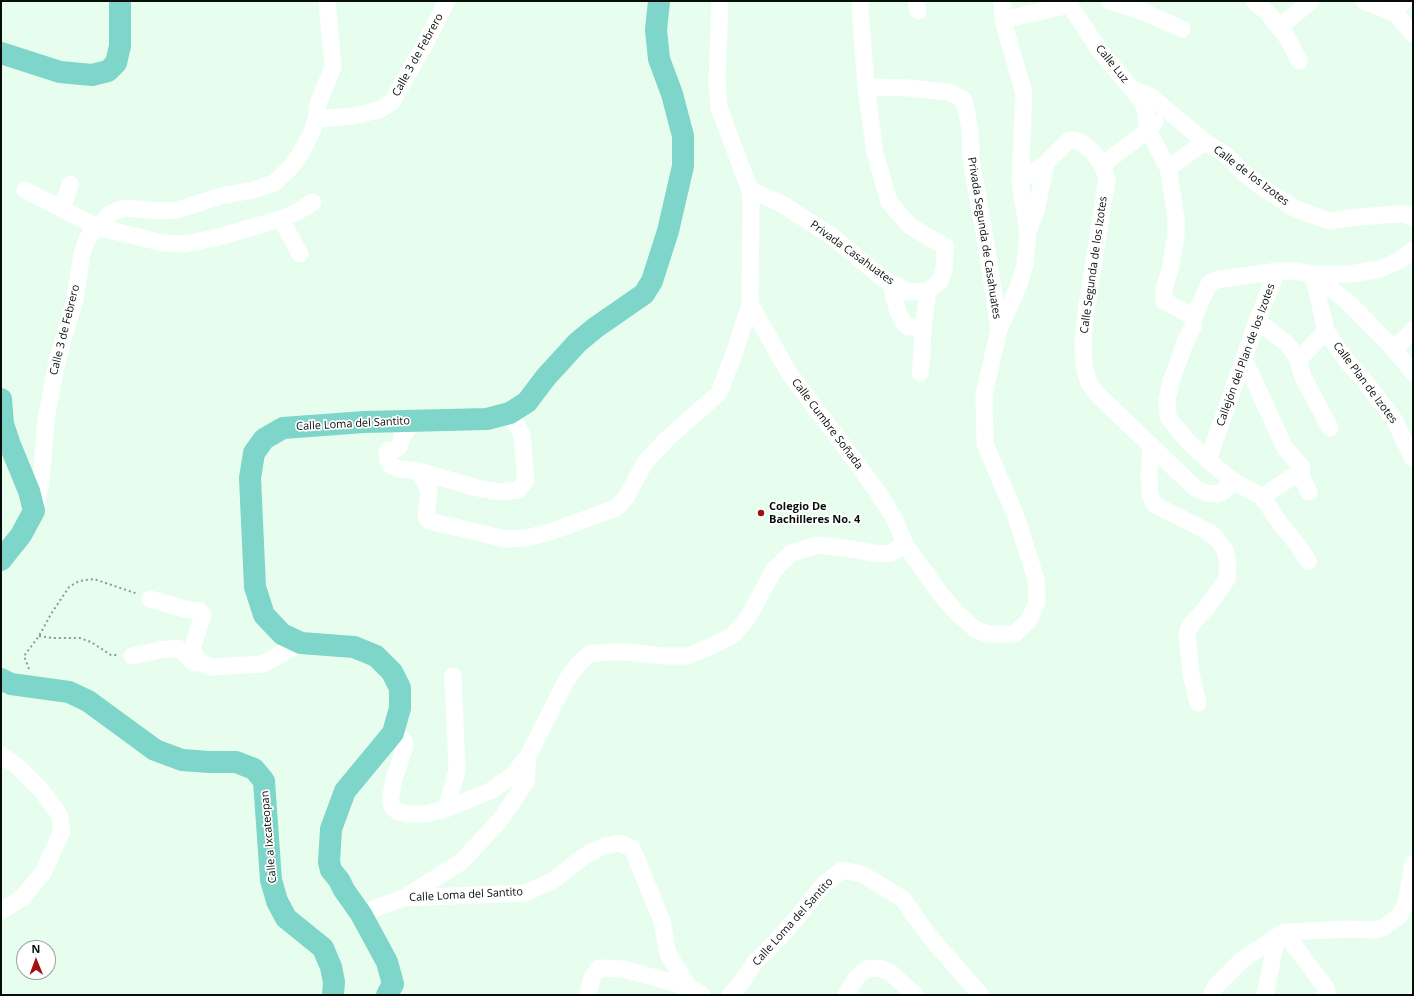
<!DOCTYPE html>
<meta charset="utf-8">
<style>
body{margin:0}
#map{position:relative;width:1414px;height:996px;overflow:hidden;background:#e7feee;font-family:"Open Sans",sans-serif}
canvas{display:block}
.frame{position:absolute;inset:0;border:2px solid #070e09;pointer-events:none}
.north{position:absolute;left:16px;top:940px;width:40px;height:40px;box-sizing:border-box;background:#fff;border:1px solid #9c9f9d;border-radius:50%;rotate:359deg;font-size:11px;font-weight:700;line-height:16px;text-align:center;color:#070e09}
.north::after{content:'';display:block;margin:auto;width:14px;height:18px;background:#a50f12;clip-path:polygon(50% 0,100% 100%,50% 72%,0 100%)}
</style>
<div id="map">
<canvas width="1414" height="996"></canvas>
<div class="frame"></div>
<div class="north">N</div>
</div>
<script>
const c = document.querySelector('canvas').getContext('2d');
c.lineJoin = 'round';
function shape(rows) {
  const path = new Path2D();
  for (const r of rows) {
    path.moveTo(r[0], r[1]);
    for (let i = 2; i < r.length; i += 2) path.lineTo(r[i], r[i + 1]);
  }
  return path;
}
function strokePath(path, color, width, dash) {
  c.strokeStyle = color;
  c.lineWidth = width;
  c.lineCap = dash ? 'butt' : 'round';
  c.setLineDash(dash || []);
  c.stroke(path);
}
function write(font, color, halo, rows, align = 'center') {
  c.font = font + ' "Open Sans",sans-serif';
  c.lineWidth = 3.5;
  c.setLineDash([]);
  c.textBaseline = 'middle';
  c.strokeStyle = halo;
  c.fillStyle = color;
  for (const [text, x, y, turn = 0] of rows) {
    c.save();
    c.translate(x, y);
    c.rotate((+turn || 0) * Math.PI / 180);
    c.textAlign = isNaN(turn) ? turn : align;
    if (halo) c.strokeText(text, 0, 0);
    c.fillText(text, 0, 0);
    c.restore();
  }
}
strokePath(shape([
 [39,636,53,638,80,638,91,642,111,655,117,655],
 [29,669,24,656,39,636,51,614,69,587,79,581,94,579,138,594]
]), '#8a9b8f', 2, [2, 3]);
strokePath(shape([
 [916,1,918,11],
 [1002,1,1003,20,1006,31,1024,93,1020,181,1028,232],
 [1067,1,1100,51,1144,103,1148,130,1168,168,1176,218,1176,235,1171,265,1164,290,1164,301,1194,317],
 [1109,1,1144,12,1182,29],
 [1254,1,1268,13,1288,39,1299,61],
 [1364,1,1395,13,1413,34],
 [1395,13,1404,1],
 [1003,20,1069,5],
 [1279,28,1311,1],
 [866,87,908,88,949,92,964,100,970,129,971,159,988,256,999,329],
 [1134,90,1150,96,1205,142,1226,155,1244,173,1262,187,1294,208,1329,221,1357,217,1398,214,1409,214,1413,219],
 [316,119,353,116,379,110,392,102,425,44,447,1],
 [1102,165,1148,130,1155,122],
 [1168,168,1205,142],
 [1020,181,1046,163,1068,141,1074,140,1081,142,1093,152,1102,165,1107,179,1086,312,1083,341,1084,365,1089,383,1096,393,1195,488,1207,493,1217,494,1223,492,1233,481],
 [25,190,97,227,163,243,184,244,215,238,281,219,297,212,313,202],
 [750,190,782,204,833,237,882,278,908,292,928,291,940,281,944,270,945,246,930,238,910,226,889,202,875,153,866,87,860,8,861,1],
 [62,209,70,184],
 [281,219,300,254],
 [1313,274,1326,331,1346,360,1364,380,1395,421,1413,459],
 [1313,274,1349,303,1394,349,1413,373],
 [890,282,898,312,903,322,908,327,923,327],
 [750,304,789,373,853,458,879,494,894,518,905,544,941,595,957,613,976,630,988,634,1014,634,1029,620,1037,602,1036,579,1015,514,985,444,984,395,999,329,1019,285,1025,264,1028,232,1036,211,1046,163],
 [1257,321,1285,342,1292,350,1298,360,1303,377,1330,428],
 [1394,349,1413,330],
 [1244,359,1285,448,1301,466,1302,470,1262,497],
 [1298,360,1326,331],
 [920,373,922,354,923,327,928,291],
 [410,421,409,427,402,437,399,447,394,450,389,450,387,452,388,461,390,465,399,469,419,471,477,488,500,492,518,490,526,480,522,435,510,413],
 [1151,445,1149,475,1150,495,1155,505,1209,532,1217,539,1225,550,1228,564,1227,579,1207,607,1189,627,1187,634,1191,674,1198,703],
 [1208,460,1257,321,1277,271],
 [419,471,429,491,426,514,427,518,429,521,506,539,526,538,550,532,616,508,625,499,646,461,668,438,719,393,735,351,750,304,751,199,750,190,719,108,717,81,720,1],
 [1299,472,1309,492],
 [34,510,41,483,46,420,57,361,75,299,82,254,87,239,110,214,118,210,126,208,160,211,177,210,221,196,253,190,274,183,290,168,299,156,311,134,316,119,318,104,333,67,327,1],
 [1308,561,1297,544,1282,526,1262,497,1233,481,1208,460,1188,442,1168,417,1167,400,1171,382,1186,340,1193,327,1194,317,1209,284,1216,280,1277,271,1295,271,1313,274,1351,274,1380,269,1400,260,1413,250],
 [150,599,185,609,200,611,203,615,192,649,197,659,209,667,263,664,301,643],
 [132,656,160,650,178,648,194,663,197,660],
 [393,733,401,738,404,741,405,746,394,779,390,801,392,806,397,811,408,814,426,814,446,809,492,790,513,775,528,756,566,681,578,664,589,654,607,652,628,652,663,656,688,656,712,646,733,635,747,619,774,570,791,553,818,545,844,548,880,554,891,553,905,544],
 [1,755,18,767,41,790,59,814,62,831,43,873,22,898,1,911],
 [446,809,457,770,453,676],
 [404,898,461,862,501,819,526,782,528,756],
 [361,914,403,898,525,893,552,881,586,855,604,846,619,843,632,848,662,921,668,954,689,987,702,995],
 [1284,932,1326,988,1328,995],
 [588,995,592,977,599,968,623,969,689,987],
 [730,995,739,986,755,962,768,950,797,918,823,885,842,870,862,874,903,899,929,936,981,995],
 [846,995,856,978,866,969,879,968,891,973,915,995],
 [1211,995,1215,987,1243,959,1284,932,1350,929,1374,930,1383,928,1400,915,1406,903,1413,864],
 [1265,995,1277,937]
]), '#fff', 17);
strokePath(shape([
 [1,53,60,72,92,75,108,71,116,63,120,46,120,1],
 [1,399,3,424,10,445,29,491,34,511,21,535,1,560],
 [1,679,11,684,69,692,88,701,155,750,182,760,209,762,236,762,254,769,264,781,271,880,277,901,286,918,323,948,331,967,334,982,333,995],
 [387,995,393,984,387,962,361,914,344,890,339,880,331,870,329,862,331,829,345,791,393,733,400,708,400,688,392,672,376,656,354,647,301,643,282,634,264,615,255,587,250,478,254,453,264,439,283,428,364,422,487,419,510,413,527,402,546,377,577,343,595,328,644,294,652,281,668,231,683,166,683,136,672,94,659,59,656,30,659,1]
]), '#7ed5c9', 22);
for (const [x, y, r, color] of [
 [761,513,4,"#a50f12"]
]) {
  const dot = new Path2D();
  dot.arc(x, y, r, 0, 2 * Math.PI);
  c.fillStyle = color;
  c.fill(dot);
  strokePath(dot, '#fff', 1.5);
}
write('11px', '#070e09', '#fff', [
 ["Calle 3 de Febrero",418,55,-61],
 ["Calle Luz",1112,64,51],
 ["Calle de los Izotes",1251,176,37],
 ["Privada Segunda de Casahuates",984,238,81],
 ["Privada Casahuates",852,253,36],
 ["Calle Segunda de los Izotes",1094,265,-82],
 ["Calle 3 de Febrero",65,330,-76],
 ["Callejón del Plan de los Izotes",1246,355,-70],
 ["Calle Plan de Izotes",1365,383,53],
 ["Calle Loma del Santito",353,424,-3],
 ["Calle Cumbre Soñada",827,424,53],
 ["Calle a Ixcateopan",269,837,-95],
 ["Calle Loma del Santito",466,895,-3],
 ["Calle Loma del Santito",793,922,-48]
]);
write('bold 11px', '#070e09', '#fff', [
 ["Colegio De",769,507],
 ["Bachilleres No. 4",769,520]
], 'left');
</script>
